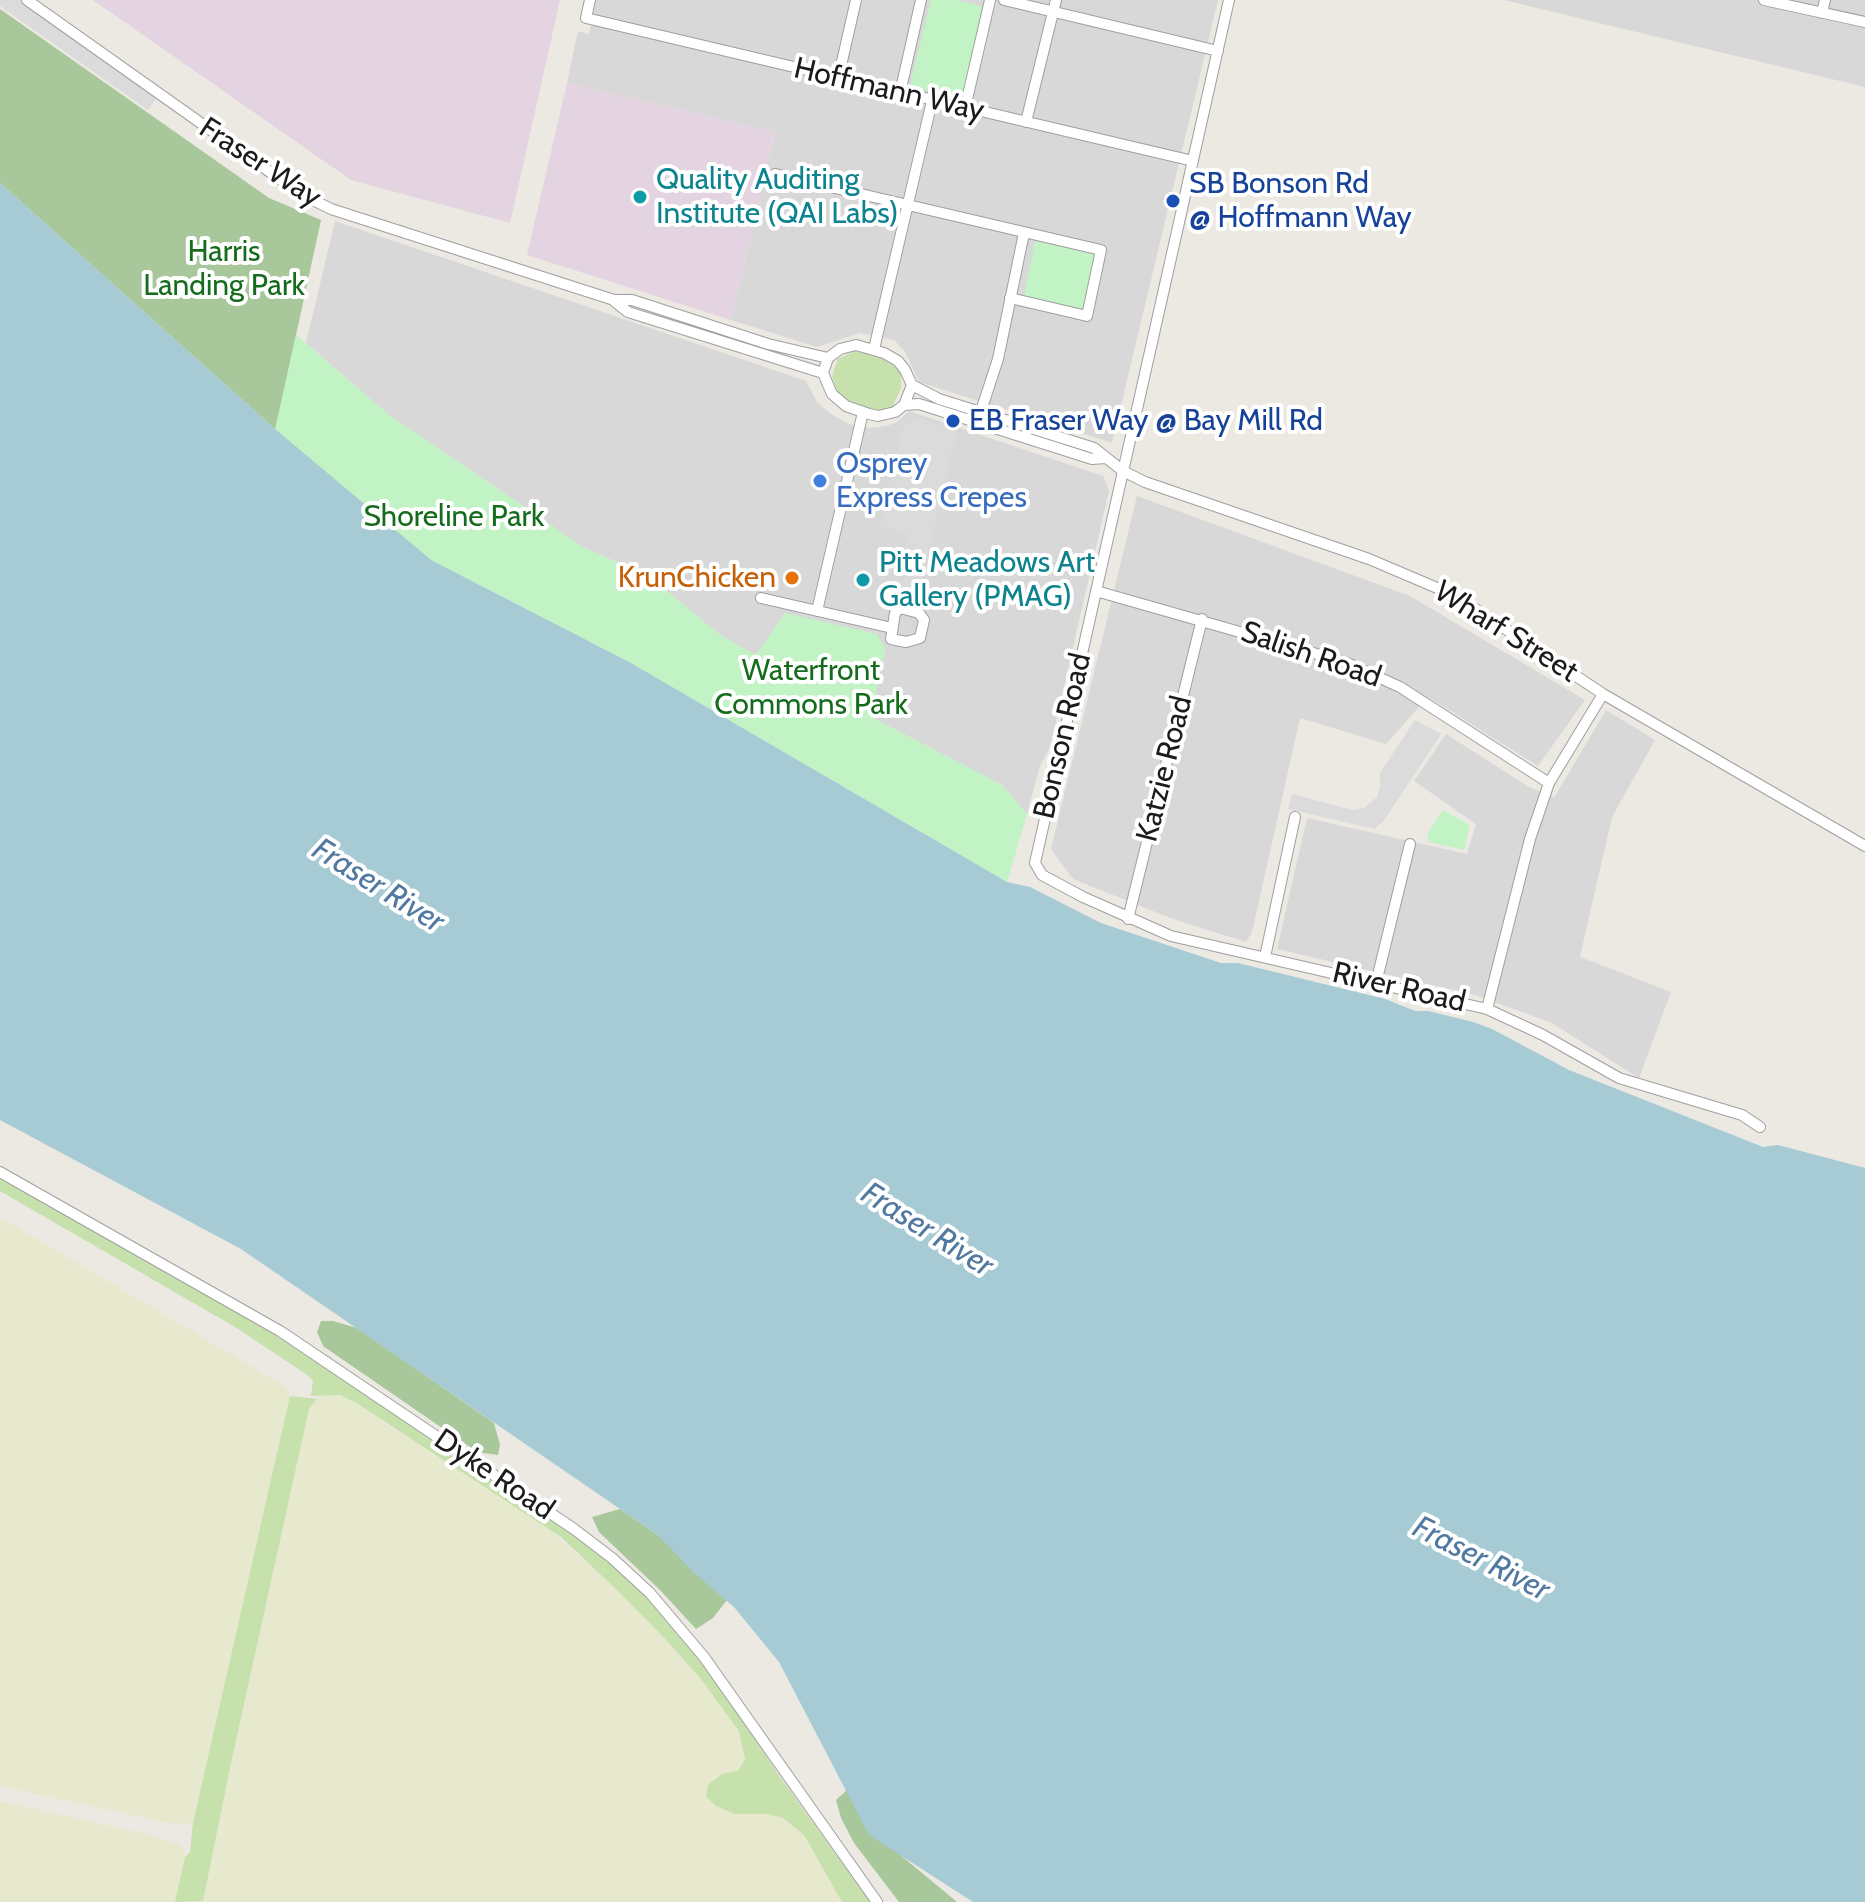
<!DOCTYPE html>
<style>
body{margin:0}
canvas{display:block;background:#ece8e2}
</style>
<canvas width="1865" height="1902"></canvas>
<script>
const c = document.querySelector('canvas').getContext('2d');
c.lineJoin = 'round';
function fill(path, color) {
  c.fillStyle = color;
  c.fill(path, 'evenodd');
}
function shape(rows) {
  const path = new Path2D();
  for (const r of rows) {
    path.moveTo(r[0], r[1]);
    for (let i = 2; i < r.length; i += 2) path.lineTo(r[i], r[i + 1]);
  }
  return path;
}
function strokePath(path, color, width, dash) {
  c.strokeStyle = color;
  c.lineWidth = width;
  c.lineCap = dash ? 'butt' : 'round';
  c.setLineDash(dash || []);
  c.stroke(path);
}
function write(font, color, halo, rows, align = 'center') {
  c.font = font + ' Cabin,sans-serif';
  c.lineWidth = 8;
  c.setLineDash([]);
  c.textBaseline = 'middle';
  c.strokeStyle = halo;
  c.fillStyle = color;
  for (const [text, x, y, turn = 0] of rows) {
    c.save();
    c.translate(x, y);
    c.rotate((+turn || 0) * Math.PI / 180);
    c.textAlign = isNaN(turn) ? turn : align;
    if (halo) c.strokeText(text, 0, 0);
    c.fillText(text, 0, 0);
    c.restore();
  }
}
fill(shape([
 [596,0,1218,0,1112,443,919,382,904,350,894,340,860,333,817,347,731,320,775,132,567,83,578,31,589,34],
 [1504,0,1865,0,1865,87,1541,9],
 [335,221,806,381,817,402,831,414,849,424,870,428,886,426,897,422,909,411,1103,476,1109,491,1050,747,1040,766,1027,814,1002,785,871,717,885,648,785,613,756,655,720,635,650,577,583,547,389,415,306,343],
 [1137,496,1410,596,1585,700,1538,766,1428,697,1386,744,1300,718,1252,932,1246,942,1173,919,1073,879,1051,849],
 [1606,710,1655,740,1612,817,1580,957,1671,992,1639,1078,1552,1023,1500,1004,1475,995,1277,949,1307,818,1467,854,1476,824,1414,781,1446,734,1529,787,1554,798]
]), '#d9d8d8');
fill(shape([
 [93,0,560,0,510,223,351,180],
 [567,83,775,132,731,320,527,255]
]), '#e4d4e1');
fill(shape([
 [0,1217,286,1387,290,1396,193,1823,187,1825,164,1822,0,1786],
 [322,1394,340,1395,355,1402,394,1429,417,1441,541,1522,624,1596,701,1679,727,1713,739,1731,743,1744,745,1759,738,1771,768,1814,783,1818,804,1835,842,1902,203,1902,231,1763,309,1409],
 [0,1801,147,1834,180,1845,184,1849,185,1857,175,1902,0,1902]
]), '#e7e9ce');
fill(shape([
 [854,351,881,358,897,368,901,374,901,388,893,406,885,410,875,410,846,400,838,393,832,377,835,367,838,359],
 [0,1178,255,1321,538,1508,606,1558,640,1588,714,1677,780,1777,870,1902,842,1902,804,1835,783,1818,768,1814,735,1814,716,1806,706,1796,708,1785,722,1774,738,1771,745,1759,739,1731,701,1679,667,1641,623,1596,561,1537,355,1402,340,1395,311,1396,313,1381,309,1376,235,1327,0,1191],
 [290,1396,317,1399,309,1409,231,1763,203,1901,175,1902,185,1857,190,1852,193,1823]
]), '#c6e1ac');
fill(shape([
 [0,9,269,198,321,220,288,372,431,560,275,429,0,183],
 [321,1321,333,1321,357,1328,494,1423,500,1445,498,1455,477,1452,323,1346,317,1332],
 [620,1509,658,1535,727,1600,713,1618,696,1629,661,1591,599,1532,592,1517],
 [848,1789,898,1853,957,1902,899,1902,854,1843,841,1818,836,1800]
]), '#a8c79a');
fill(shape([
 [931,0,956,0,985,7,964,98,910,86],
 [1035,241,1095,254,1084,309,1024,296],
 [296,335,389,415,583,547,650,577,720,635,756,655,785,613,877,634,885,648,871,717,1002,785,1027,814,1007,882,631,663,431,560,275,429],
 [1443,810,1470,825,1464,850,1429,842,1427,834]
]), '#c2f3c5');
fill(shape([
 [0,0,23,0,158,95,148,110,0,6],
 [919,418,957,430,917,601,900,596,908,561,902,559,908,533,879,526,904,424],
 [1415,720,1441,734,1385,819,1375,829,1288,809,1292,794,1352,810,1364,808,1377,797,1380,786,1380,773]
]), '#dbdbdb');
fill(shape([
 [0,183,275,429,431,560,631,663,1007,882,1030,887,1101,923,1221,963,1238,963,1385,999,1415,1011,1428,1011,1473,1022,1492,1029,1569,1070,1763,1147,1778,1145,1865,1168,1865,1902,973,1902,869,1835,779,1662,734,1607,693,1572,658,1535,241,1249,0,1120]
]), '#a6cbd5');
const minor = shape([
 [27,0,301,194,331,209,614,300,632,300,768,344,828,358],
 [590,0,586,18,1193,161],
 [1004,0,1218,51],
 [1229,0,1035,863,1042,875,1083,897,1171,936,1487,1009,1543,1035,1619,1078,1742,1115,1760,1127],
 [1764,0,1865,22],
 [1822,13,1825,0],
 [838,79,856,0],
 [900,93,921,0],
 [965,108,990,0],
 [1026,122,1056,0],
 [775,174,1101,250,1087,316,1010,298],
 [614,301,628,312,823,373],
 [856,345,884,353,898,361,905,370,912,385,904,405,895,412,878,416,869,414,846,406,832,394,823,373,828,358,840,349,856,345],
 [874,349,932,101],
 [912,385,939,399,1094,448,1123,471,1145,482,1369,559,1456,596,1603,694,1865,846],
 [904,405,919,404,1092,459,1105,458],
 [979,417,998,359,1024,233],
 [1096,591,1345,662,1400,687,1549,783],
 [761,598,892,628],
 [900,608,919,613,924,620,920,638,906,642,891,639,895,613,900,608],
 [817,611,863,412],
 [1128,919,1202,619],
 [1265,957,1295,817],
 [1376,983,1410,844],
 [1487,1009,1530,839,1549,783,1603,694],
 [0,1172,280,1331,574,1529,612,1558,650,1593,704,1657,877,1902]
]);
strokePath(minor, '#9f9f9f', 12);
strokePath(minor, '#fff', 10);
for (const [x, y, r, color] of [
 [640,197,8,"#0f9aa8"],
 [1173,201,8,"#1a4fb4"],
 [953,421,8,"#1a4fb4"],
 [820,481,8,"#3f7fe0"],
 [792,578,8,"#e8710a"],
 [863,580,8,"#0f9aa8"]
]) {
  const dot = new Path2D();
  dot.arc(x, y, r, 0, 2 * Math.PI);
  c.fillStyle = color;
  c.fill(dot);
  strokePath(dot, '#fff', 3);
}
write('30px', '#1b1b1b', '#fff', [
 ["Hoffmann Way",889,90,13],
 ["Fraser Way",260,163,33],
 ["Wharf Street",1506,632,32],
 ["Salish Road",1311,655,19],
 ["Bonson Road",1063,736,-77],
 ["Katzie Road",1165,769,-76],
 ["River Road",1399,988,13],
 ["Dyke Road",494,1475,34]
]);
write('30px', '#0d838f', '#fff', [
 ["Quality Auditing",656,180],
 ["Institute (QAI Labs)",656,214],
 ["Pitt Meadows Art",879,563],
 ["Gallery (PMAG)",879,597]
], 'left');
write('30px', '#164399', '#fff', [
 ["SB Bonson Rd",1189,184],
 ["@ Hoffmann Way",1189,218],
 ["EB Fraser Way @ Bay Mill Rd",969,421]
], 'left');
write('30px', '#166c1d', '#fff', [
 ["Harris",224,252],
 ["Landing Park",224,286],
 ["Shoreline Park",454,517],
 ["Waterfront",811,671],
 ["Commons Park",811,705]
]);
write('30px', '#366cbe', '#fff', [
 ["Osprey",836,464],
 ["Express Crepes",836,498]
], 'left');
write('30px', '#c56008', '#fff', [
 ["KrunChicken",776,578]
], 'right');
write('italic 32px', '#5279a0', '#fff', [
 ["Fraser River",378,886,32],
 ["Fraser River",927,1230,32],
 ["Fraser River",1481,1559,27]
]);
</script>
